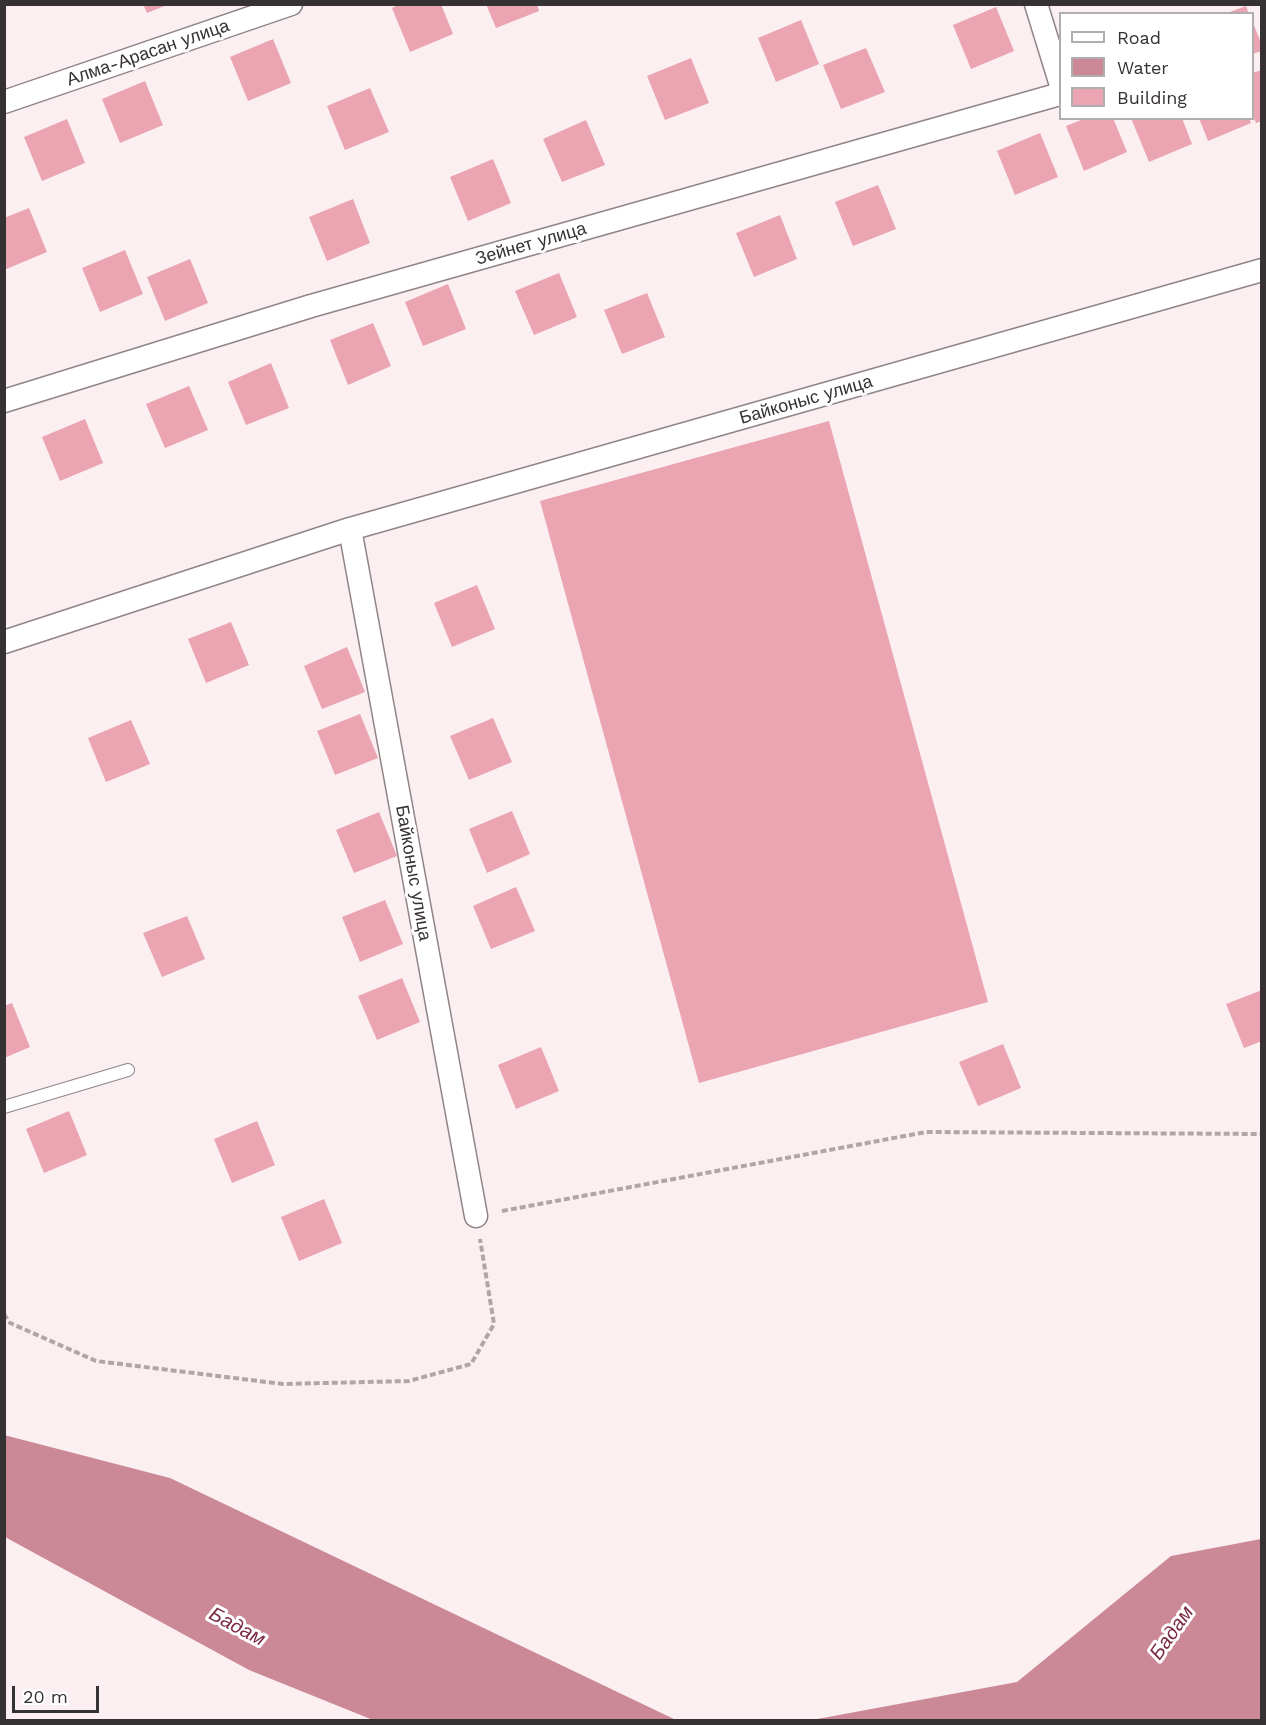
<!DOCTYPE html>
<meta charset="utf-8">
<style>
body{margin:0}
#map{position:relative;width:1266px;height:1725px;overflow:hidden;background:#fceff1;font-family:"Work Sans",sans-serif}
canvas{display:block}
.frame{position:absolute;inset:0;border:6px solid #363132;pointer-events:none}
.legend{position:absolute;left:1059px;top:12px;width:195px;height:108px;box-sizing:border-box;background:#fff;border:2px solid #afadad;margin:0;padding:8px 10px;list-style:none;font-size:18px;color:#363132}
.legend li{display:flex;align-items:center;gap:12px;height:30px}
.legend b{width:30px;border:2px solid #afadad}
.scale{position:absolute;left:12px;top:1686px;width:87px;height:27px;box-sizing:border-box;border:3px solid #363132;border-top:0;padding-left:8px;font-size:18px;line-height:21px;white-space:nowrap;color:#363132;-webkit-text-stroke:4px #fff;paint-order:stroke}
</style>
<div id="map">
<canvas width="1266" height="1725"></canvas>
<div class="frame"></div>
<ul class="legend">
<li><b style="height:8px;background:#fff"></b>Road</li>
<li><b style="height:16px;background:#cb8896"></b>Water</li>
<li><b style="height:16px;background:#eaa4b2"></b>Building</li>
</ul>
<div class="scale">20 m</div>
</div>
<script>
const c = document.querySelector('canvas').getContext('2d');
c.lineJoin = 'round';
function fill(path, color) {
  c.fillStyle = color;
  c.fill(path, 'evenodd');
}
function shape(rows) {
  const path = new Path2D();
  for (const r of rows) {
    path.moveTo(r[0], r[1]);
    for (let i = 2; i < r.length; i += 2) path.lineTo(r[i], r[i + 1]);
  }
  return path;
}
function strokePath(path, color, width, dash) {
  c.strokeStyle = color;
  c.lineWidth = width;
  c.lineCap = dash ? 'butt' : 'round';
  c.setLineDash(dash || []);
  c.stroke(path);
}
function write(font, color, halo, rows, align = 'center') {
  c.font = font + ' "Work Sans",sans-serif';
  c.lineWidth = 6;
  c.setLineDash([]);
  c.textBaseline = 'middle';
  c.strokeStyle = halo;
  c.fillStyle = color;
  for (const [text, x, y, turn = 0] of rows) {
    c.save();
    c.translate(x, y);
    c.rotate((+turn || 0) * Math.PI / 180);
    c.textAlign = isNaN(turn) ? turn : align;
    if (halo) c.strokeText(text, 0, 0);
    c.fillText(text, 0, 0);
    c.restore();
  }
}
fill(shape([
 [4,1435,170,1478,676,1720,373,1720,249,1670,5,1537],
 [1261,1539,1261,1720,812,1720,1017,1682,1171,1556]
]), '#cb8896');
fill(shape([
 [143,4,167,4,167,5,147,13],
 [400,4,441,4,453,34,410,52,392,8],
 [486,4,537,4,539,11,496,28],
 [1246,6,1249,14,1227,14,1227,13],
 [996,7,1014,51,971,69,953,25],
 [801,20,819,64,776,82,758,38],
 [1253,23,1262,45,1262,51,1252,54],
 [273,39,291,83,248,101,230,57],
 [866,48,885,92,841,109,823,65],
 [691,58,709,103,665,120,647,76],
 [1262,70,1262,121,1256,123,1252,114,1252,73],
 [145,81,163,125,120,143,102,99],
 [370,88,389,132,345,150,327,106],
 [1086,118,1113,118,1127,152,1084,171,1066,126],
 [1131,118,1182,118,1192,144,1149,162],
 [1199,118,1249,118,1251,123,1208,141],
 [67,119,85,163,42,181,24,137],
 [586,120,605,165,562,182,543,139],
 [1040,133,1058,177,1015,195,997,151],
 [493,159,511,203,468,221,450,177],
 [878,185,896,229,853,246,835,202],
 [353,199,370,243,327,261,309,217],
 [29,208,47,252,4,270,4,218],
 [780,215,797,259,754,277,736,233],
 [125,250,143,294,100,312,82,268],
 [190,259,208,303,165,321,147,277],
 [559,273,577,317,534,335,515,291],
 [448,284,466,329,423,346,405,302],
 [647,293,665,337,622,354,604,310],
 [373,323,391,366,348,385,330,340],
 [271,363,289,408,246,425,228,382],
 [189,386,208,430,165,448,146,404],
 [85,419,103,463,60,481,42,437],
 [829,421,988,1002,699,1083,540,501],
 [477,585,495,629,452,647,434,603],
 [231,622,249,665,206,683,188,639],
 [347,647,365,692,322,709,304,666],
 [360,714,378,758,335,775,317,731],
 [493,718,512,762,469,780,450,736],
 [131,720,150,764,106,782,88,738],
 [512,811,530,854,487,873,469,829],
 [379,812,397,856,354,873,336,830],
 [516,887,535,931,491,949,473,906],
 [385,900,403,944,360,962,342,917],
 [187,916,205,959,162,977,143,933],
 [402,978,420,1022,377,1040,358,996],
 [1262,990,1262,1041,1244,1048,1226,1004],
 [12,1003,30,1047,4,1058,4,1006],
 [1003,1044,1021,1088,978,1106,959,1062],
 [541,1047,559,1091,516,1109,498,1065],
 [69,1111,87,1155,44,1173,26,1129],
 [257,1121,275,1165,232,1183,214,1139],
 [324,1199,342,1243,299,1261,281,1217]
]), '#eaa4b2');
const lane = shape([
 [4,1107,128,1070]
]);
const street = shape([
 [1036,4,1060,82],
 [4,102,291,4],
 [4,401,311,306,1060,94],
 [350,529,476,1216],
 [4,642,350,529,1262,270]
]);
strokePath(lane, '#908486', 14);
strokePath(street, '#908486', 25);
strokePath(shape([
 [502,1211,926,1132,1262,1134],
 [4,1314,10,1323,96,1361,283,1384,409,1381,471,1364,494,1324,480,1239]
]), '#b0a6a8', 4, [6, 3]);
strokePath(lane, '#fff', 12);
strokePath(street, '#fff', 22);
write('18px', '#363132', '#fff', [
 ["Алма-Арасан улица",148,53,-19],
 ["Зейнет улица",531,244,-16],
 ["Байконыс улица",806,400,-16],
 ["Байконыс улица",413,873,80]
]);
write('italic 20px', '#7b2a42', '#fff', [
 ["Бадам",237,1627,28],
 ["Бадам",1172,1633,-55]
]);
</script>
